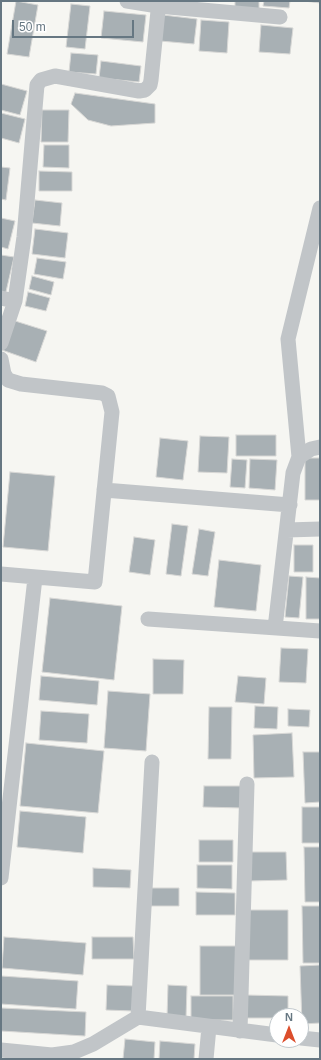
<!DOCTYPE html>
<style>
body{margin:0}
#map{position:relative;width:321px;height:1060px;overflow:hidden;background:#f6f6f2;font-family:Arial,sans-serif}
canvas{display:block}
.frame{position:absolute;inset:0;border:2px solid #667782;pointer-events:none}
.north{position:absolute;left:269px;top:1008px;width:40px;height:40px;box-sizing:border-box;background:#fff;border:1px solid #c2c9cd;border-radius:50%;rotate:0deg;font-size:11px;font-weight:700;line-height:16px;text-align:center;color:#667782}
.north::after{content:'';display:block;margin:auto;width:14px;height:18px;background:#dc4e2c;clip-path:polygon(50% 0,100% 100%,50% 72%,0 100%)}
.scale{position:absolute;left:12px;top:20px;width:122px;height:18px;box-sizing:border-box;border:2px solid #667782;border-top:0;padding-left:5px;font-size:12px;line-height:14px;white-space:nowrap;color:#667782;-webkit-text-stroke:3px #fff;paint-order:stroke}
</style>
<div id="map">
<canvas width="321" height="1060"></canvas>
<div class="frame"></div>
<div class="north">N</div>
<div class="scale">50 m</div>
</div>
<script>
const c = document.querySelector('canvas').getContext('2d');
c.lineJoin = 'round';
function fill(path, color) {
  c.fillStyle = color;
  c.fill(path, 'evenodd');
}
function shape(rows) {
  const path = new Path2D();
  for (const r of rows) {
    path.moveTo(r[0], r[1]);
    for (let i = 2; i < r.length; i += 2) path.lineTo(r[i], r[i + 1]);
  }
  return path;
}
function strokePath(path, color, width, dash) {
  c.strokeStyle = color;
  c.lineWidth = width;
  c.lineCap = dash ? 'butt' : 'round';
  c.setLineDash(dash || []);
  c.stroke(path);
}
const building = shape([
 [16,1,38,5,29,57,7,54,16,1],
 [235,1,259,1,259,11,235,10,235,1],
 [264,1,290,1,289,8,263,6,264,1],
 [304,1,320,1,320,3,304,1],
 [71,4,90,6,85,49,66,47,71,4],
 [104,11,146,15,143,42,101,38,104,11],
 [163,15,197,19,194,44,160,41,163,15],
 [201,20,229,22,227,53,199,51,201,20],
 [261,25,293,28,290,54,259,52,261,25],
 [71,53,98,55,96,74,69,72,71,53],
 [101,61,141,66,139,82,99,78,101,61],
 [1,84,27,91,20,115,1,110,1,84],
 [75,93,155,104,155,123,111,126,88,120,71,104,75,93],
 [42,110,69,110,68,142,41,142,42,110],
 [1,113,25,119,19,143,1,138,1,113],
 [44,145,69,145,69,168,43,167,44,145],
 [1,167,10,168,6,200,1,199,1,167],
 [39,171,72,172,72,191,39,191,39,171],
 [35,200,62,203,60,226,32,223,35,200],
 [1,218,15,221,8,249,1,247,1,218],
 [35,229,68,233,65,258,32,254,35,229],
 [1,255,14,257,5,296,1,295,1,255],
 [37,258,66,262,63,279,34,274,37,258],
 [32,276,54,282,51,295,29,289,32,276],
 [28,292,50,298,46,311,25,306,28,292],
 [12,320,47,331,36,362,2,350,12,320],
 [236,435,276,435,276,456,236,456,236,435],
 [200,436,229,437,227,473,198,472,200,436],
 [160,438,188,441,183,480,156,477,160,438],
 [305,458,320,458,320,500,305,500,305,458],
 [232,459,247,460,245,488,230,487,232,459],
 [250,459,277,460,275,490,249,488,250,459],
 [10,472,55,476,48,551,3,547,10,472],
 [172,524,188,526,181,576,166,574,172,524],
 [199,529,215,532,208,576,192,574,199,529],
 [134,537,155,540,150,575,129,572,134,537],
 [294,545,313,545,313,572,294,572,294,545],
 [219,560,261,565,256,611,214,607,219,560],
 [289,576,303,577,299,618,285,617,289,576],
 [306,577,320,578,320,619,306,619,306,577],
 [50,598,122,606,114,680,42,672,50,598],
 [281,648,308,649,306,683,279,682,281,648],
 [153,659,184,660,183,694,153,694,153,659],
 [41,676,99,681,97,705,39,700,41,676],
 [238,676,266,678,264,704,235,702,238,676],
 [108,691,150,694,146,751,104,748,108,691],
 [255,706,278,707,277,729,254,728,255,706],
 [209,707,232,707,231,759,208,759,209,707],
 [288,709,310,710,309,727,288,726,288,709],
 [41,711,89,714,87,743,39,740,41,711],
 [292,733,294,777,254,778,253,735,292,733],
 [26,743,104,751,98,813,20,806,26,743],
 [303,752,320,752,320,802,305,803,303,752],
 [204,786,242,786,242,808,203,807,204,786],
 [302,807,320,807,320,843,302,843,302,807],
 [20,811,86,817,83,853,17,847,20,811],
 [199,840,233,840,233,862,199,862,199,840],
 [304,847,320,847,320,902,305,902,304,847],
 [249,852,286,852,287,880,249,881,249,852],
 [197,865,232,865,232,889,197,888,197,865],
 [93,868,131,870,130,888,93,887,93,868],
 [151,888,179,888,179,906,151,906,151,888],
 [196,892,235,893,235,915,196,915,196,892],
 [302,906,320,906,320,963,303,963,302,906],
 [248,910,288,910,288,960,248,960,248,910],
 [4,937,86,943,83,975,2,968,4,937],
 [92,937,133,937,134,959,92,959,92,937],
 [200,946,239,946,238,995,200,995,200,946],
 [320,965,320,1023,302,1024,300,966,320,965],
 [1,976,78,981,76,1009,1,1004,1,976],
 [107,985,134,986,133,1011,106,1010,107,985],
 [168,985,187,986,186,1018,167,1017,168,985],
 [245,995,288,996,288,1016,277,1016,277,1018,245,1018,245,995],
 [191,996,233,996,233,1020,191,1020,191,996],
 [1,1008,86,1012,85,1036,1,1031,1,1008],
 [125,1039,155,1042,154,1059,123,1059,125,1039],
 [160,1041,195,1044,194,1059,159,1059,160,1041]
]);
fill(building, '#a8b0b4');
strokePath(building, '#d7d7d5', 1);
strokePath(shape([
 [127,1,158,6,280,17],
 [1,298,15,301,24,237,37,85,41,80,55,76,139,91,145,90,150,85,151,80,159,1],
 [1,343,15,301],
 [1,359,4,374,8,380,21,384,102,393,108,396,112,412,95,582,1,574],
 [299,457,288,339,320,208],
 [104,490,290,505],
 [287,530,320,529],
 [148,619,320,631],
 [275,628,293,473,299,457,311,449,320,447],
 [152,762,138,1017,277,1035],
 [1,878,35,578],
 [240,1031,247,784],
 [301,1038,320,1040],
 [1,1050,52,1055,74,1052,93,1044,138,1017],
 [206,1059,209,1027]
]), '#c1c5c8', 15);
</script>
